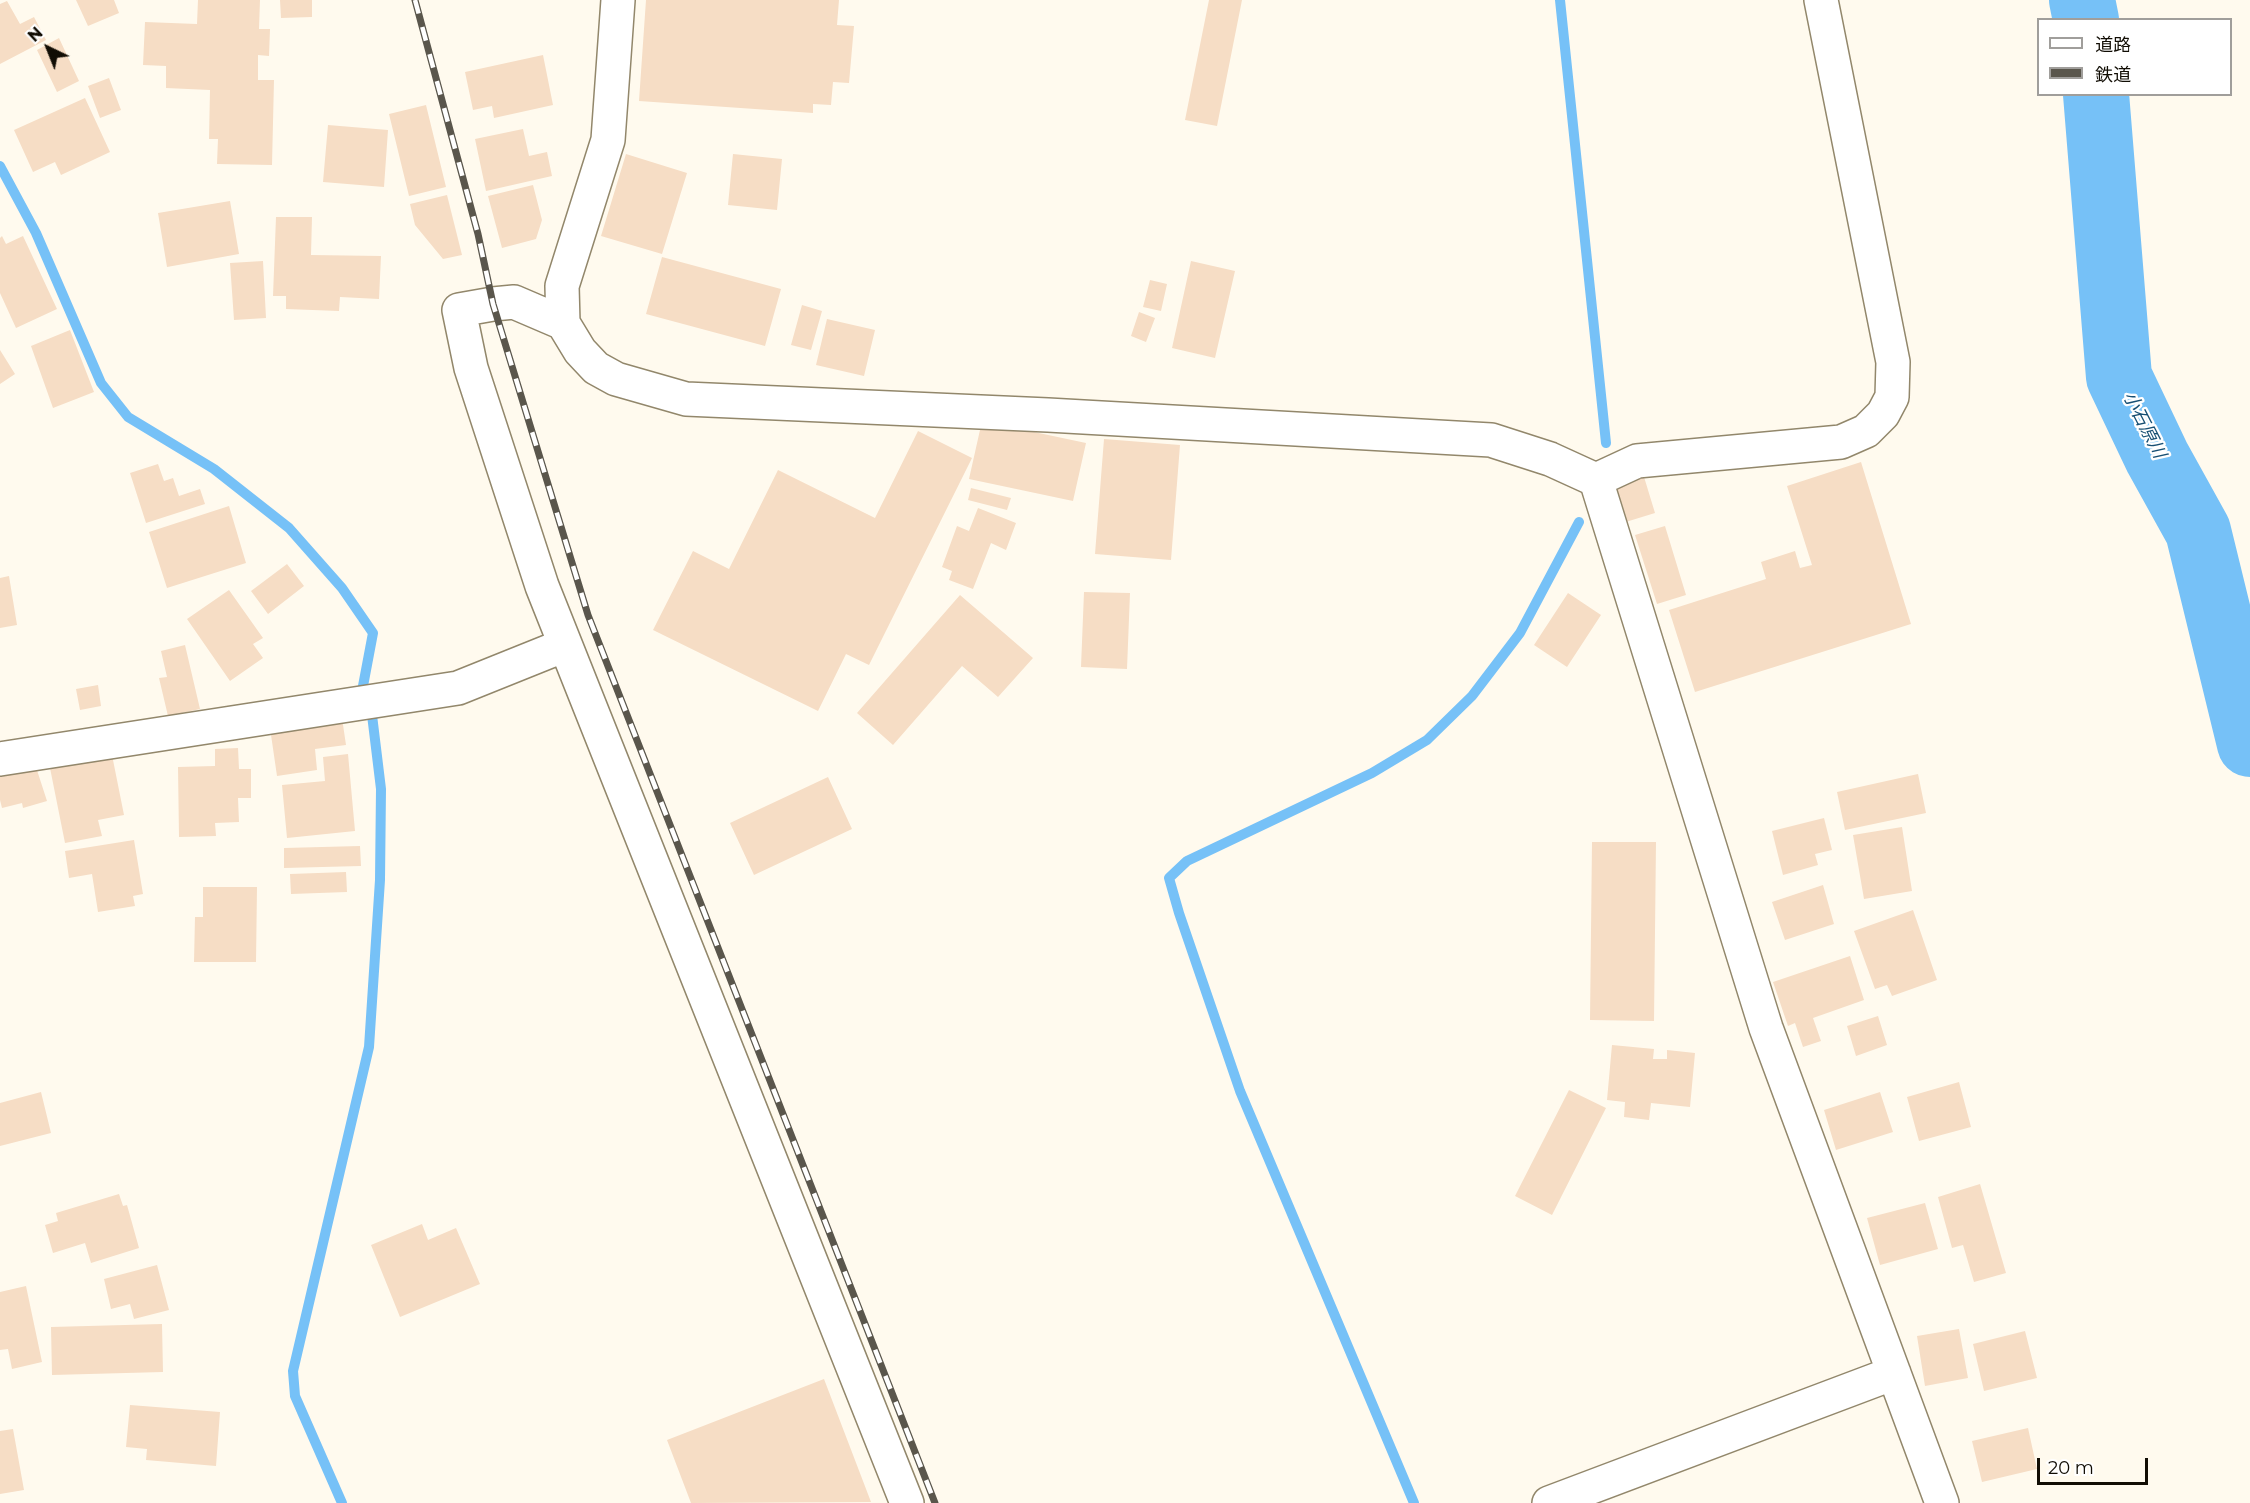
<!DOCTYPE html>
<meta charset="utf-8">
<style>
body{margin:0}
#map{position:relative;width:2250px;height:1503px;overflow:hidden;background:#fffaee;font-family:Montserrat,"Noto Sans JP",sans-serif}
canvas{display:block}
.legend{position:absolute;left:2037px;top:18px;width:195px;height:78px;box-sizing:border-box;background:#fff;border:2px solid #a09e9b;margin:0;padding:8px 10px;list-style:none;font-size:18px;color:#110d04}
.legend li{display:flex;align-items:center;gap:12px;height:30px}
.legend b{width:30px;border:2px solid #a09e9b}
.north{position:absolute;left:18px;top:18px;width:60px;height:60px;-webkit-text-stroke:4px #fff;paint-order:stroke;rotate:317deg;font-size:16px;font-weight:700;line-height:24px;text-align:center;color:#110d04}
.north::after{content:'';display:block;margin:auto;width:21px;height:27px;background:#110d04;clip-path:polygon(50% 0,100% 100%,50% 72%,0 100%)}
.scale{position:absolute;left:2037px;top:1458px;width:111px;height:27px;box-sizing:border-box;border:3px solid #110d04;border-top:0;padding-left:8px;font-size:18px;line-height:21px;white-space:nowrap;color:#110d04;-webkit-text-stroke:4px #fff;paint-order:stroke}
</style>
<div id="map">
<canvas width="2250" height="1503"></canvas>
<ul class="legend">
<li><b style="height:8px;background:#fff"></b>道路</li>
<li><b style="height:8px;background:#5a564c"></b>鉄道</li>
</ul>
<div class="north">N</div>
<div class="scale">20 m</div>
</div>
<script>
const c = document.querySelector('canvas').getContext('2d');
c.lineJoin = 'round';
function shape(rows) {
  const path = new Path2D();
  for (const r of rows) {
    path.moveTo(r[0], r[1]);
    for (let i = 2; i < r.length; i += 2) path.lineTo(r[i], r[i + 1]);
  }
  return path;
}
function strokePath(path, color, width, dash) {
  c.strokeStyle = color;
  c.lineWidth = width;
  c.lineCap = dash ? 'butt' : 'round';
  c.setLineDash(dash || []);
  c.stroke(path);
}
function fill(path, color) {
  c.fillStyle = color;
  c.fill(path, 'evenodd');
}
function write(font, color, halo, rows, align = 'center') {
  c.font = font + ' Montserrat,"Noto Sans JP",sans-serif';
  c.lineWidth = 4.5;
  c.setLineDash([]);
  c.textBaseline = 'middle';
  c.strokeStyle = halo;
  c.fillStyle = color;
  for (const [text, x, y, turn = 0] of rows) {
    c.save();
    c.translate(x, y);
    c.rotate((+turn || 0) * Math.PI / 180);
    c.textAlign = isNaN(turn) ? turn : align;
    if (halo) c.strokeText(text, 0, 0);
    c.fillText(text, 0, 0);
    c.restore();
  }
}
strokePath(shape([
 [1560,0,1606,443],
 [0,166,36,233,101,383,128,417,214,469,289,528,342,588,373,633,363,686,372,715,381,789,380,880,369,1047,293,1371,295,1396,342,1503],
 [1414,1503,1240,1091,1179,913,1169,878,1187,861,1372,773,1427,740,1472,696,1520,633,1579,522]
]), '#76c1f7', 10);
strokePath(shape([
 [2082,0,2086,20],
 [2096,94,2119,377,2157,457,2198,531,2250,744]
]), '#76c1f7', 66);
fill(shape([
 [76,0,114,0,119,13,88,26],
 [198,0,260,0,259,29,270,29,269,56,258,55,258,80,274,80,272,165,217,164,218,139,209,139,210,90,166,88,166,66,143,65,145,22,197,24],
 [280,0,312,0,312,17,281,18],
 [646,0,839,0,837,25,854,26,849,83,833,82,831,105,813,104,813,113,639,101],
 [1209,0,1242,0,1217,126,1185,120],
 [7,1,20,24,34,17,46,40,0,64,0,4],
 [59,38,79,81,57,92,37,50],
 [543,55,553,105,494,118,492,106,473,110,465,72],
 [109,78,121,110,100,118,88,86],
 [85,98,110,152,61,175,55,162,33,172,14,130],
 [426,105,446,187,409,196,389,114],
 [328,125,388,130,384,187,323,182],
 [523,129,529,156,547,152,552,176,486,191,475,139],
 [626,154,687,173,662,254,601,236],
 [733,154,782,159,777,210,728,205],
 [533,185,542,220,536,239,502,248,488,196],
 [447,195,462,255,443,259,415,225,410,204],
 [230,201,239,254,167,267,158,213],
 [276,217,312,217,311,255,381,256,379,299,340,297,339,311,286,309,286,296,273,296],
 [2,236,6,244,23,236,57,309,16,328,0,293,0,238],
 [662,257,781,289,765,346,646,314],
 [263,261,266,318,234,320,230,263],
 [1191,261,1235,271,1215,358,1172,348],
 [1150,280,1167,284,1161,311,1143,307],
 [802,305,822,311,811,350,791,345],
 [1139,312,1155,318,1146,342,1131,336],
 [827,319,875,330,864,376,816,365],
 [70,330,94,392,53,408,31,346],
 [0,350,15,374,0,384],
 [982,421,1086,443,1073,501,969,479],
 [918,431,972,458,869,665,846,654,818,711,653,630,693,551,729,569,778,470,875,518],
 [1104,439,1180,445,1171,560,1095,554],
 [1861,462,1911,624,1695,692,1669,610,1766,579,1761,562,1795,551,1800,568,1812,565,1787,486],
 [158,464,164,481,173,478,179,496,200,489,205,504,146,523,130,473],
 [1641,467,1655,513,1616,525,1602,480],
 [971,488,1011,498,1007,510,968,500],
 [229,506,246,563,167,588,149,532],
 [978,508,1016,523,1006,550,991,543,973,589,949,580,952,571,942,567,957,526,969,531],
 [1665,526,1686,595,1657,604,1635,535],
 [287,564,304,586,268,614,251,591],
 [9,576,17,625,0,628,0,578],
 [229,590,263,638,253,644,263,658,230,681,187,619],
 [1084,592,1130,593,1127,669,1081,667],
 [1568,593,1601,615,1567,667,1534,645],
 [960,595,1033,658,998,697,962,666,893,745,857,713],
 [185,645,200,709,168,716,159,678,167,677,161,651],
 [98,685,101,706,80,710,76,689],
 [342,718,346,745,315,749,317,770,277,776,270,728],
 [238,748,239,769,251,769,251,798,238,798,239,822,215,823,216,836,179,837,178,767,215,766,215,749],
 [111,750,124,815,98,820,102,836,65,843,49,763],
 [348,754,355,831,287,838,282,785,325,781,323,757],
 [35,764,47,801,23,808,22,803,2,808,0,800,0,775],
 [1918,774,1926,813,1845,830,1837,792],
 [828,777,852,829,754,875,730,823],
 [1824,818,1832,850,1815,854,1818,865,1783,875,1772,831],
 [1902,827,1912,891,1864,899,1853,835],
 [134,840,143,894,133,896,135,906,98,912,92,874,69,878,65,851],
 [1592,842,1656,842,1654,1021,1590,1020],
 [360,846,361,866,284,868,284,848],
 [346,872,347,892,291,894,290,874],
 [1823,885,1834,924,1785,940,1772,902],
 [203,887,257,887,256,962,194,962,195,917,203,917],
 [1913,910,1937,980,1892,996,1887,985,1875,989,1854,931],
 [1850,956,1864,1000,1813,1018,1821,1041,1803,1047,1795,1023,1788,1026,1773,982],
 [1878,1016,1887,1045,1856,1056,1847,1026],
 [1612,1045,1654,1049,1653,1059,1667,1059,1667,1050,1695,1053,1690,1107,1651,1103,1649,1120,1624,1117,1625,1102,1607,1100],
 [1959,1082,1971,1127,1919,1141,1907,1097],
 [1569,1090,1606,1108,1552,1215,1515,1196],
 [41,1092,51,1133,0,1146,0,1103],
 [1880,1092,1893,1132,1836,1150,1824,1110],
 [1980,1184,2006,1273,1974,1282,1963,1245,1952,1248,1938,1197],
 [119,1194,123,1206,127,1205,139,1248,91,1263,85,1243,53,1253,45,1225,58,1221,56,1213],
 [1925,1203,1938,1249,1880,1265,1867,1218],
 [422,1224,428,1240,456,1228,480,1284,400,1317,371,1245],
 [157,1265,169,1310,134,1319,130,1304,111,1309,104,1279],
 [26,1286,42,1362,12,1369,8,1349,0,1350,0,1292],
 [162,1324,163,1372,52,1375,51,1327],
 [1959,1329,1968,1378,1925,1386,1917,1336],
 [2025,1331,2037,1378,1984,1391,1973,1344],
 [824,1379,871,1502,691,1503,667,1440],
 [130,1405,220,1412,216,1466,146,1460,147,1449,126,1447],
 [2028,1428,2037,1469,1982,1482,1972,1441],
 [13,1429,24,1490,0,1494,0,1431]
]), '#f6ddc5');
const minor = shape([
 [618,0,608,140,562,286,563,323,580,351,596,368,616,379,686,399,1048,415,1491,440,1550,459,1596,480,1766,1028,1942,1503],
 [563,323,514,302,493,304,459,310,471,368,542,586,907,1503],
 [1596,480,1637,461,1841,442,1866,431,1883,414,1892,397,1893,362,1821,0],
 [0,759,458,688,565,645],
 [1549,1503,1894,1373]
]);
strokePath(minor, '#92876b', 36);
strokePath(minor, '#fff', 33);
const rail = shape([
 [415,0,478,234,493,304,588,615,935,1503]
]);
strokePath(rail, '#5a564c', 7);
strokePath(rail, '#fff', 4.5, [14]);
write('italic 18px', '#185074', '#fff', [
 ["小石原川",2144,425,63]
]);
</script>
